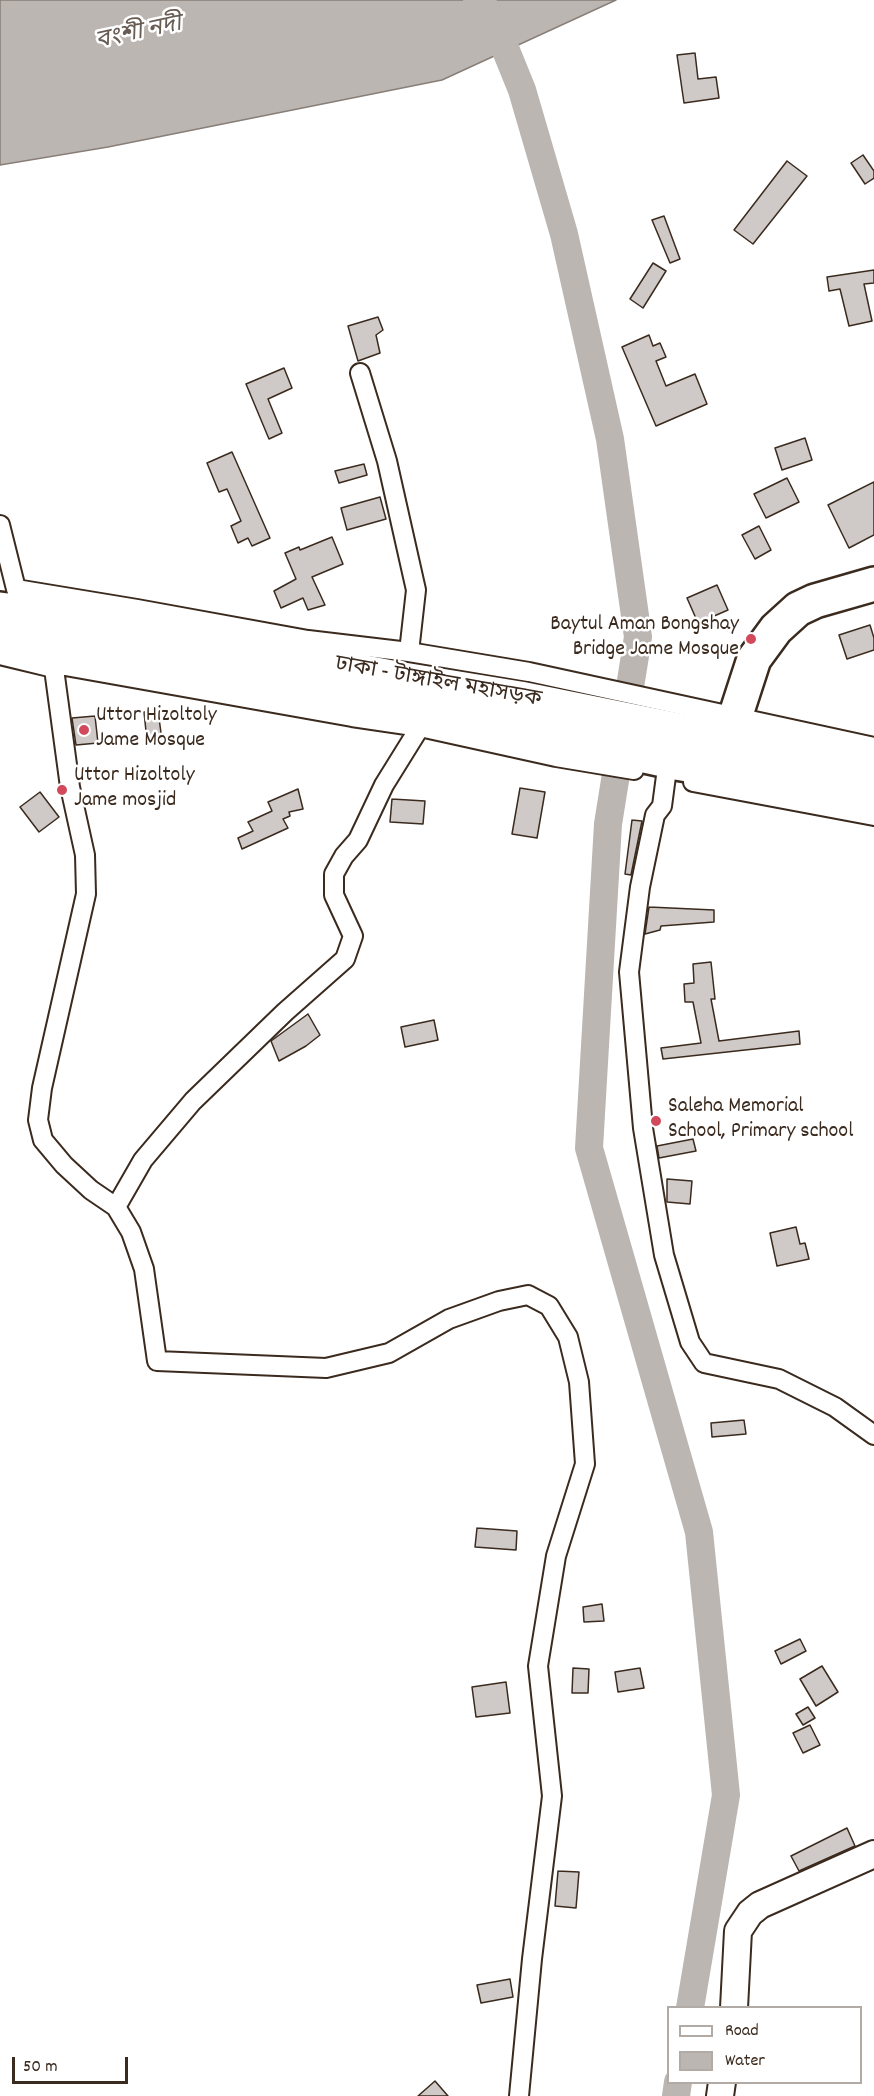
<!DOCTYPE html>
<meta charset="utf-8">
<style>
body{margin:0}
#map{position:relative;width:874px;height:2096px;overflow:hidden;background:#fff;font-family:Dekko,sans-serif}
canvas{display:block}
.legend{position:absolute;left:667px;top:2006px;width:195px;height:78px;box-sizing:border-box;background:#fff;border:2px solid #b1aaa5;margin:0;padding:8px 10px;list-style:none;font-size:18px;color:#3b2a1e}
.legend li{display:flex;align-items:center;gap:12px;height:30px}
.legend b{width:30px;border:2px solid #b1aaa5}
.scale{position:absolute;left:12px;top:2057px;width:116px;height:27px;box-sizing:border-box;border:3px solid #3b2a1e;border-top:0;padding-left:8px;font-size:18px;line-height:21px;white-space:nowrap;color:#3b2a1e;-webkit-text-stroke:4px #fff;paint-order:stroke}
</style>
<div id="map">
<canvas width="874" height="2096"></canvas>
<ul class="legend">
<li><b style="height:8px;background:#fff"></b>Road</li>
<li><b style="height:16px;background:#bcb6b3"></b>Water</li>
</ul>
<div class="scale">50 m</div>
</div>
<script>
const c = document.querySelector('canvas').getContext('2d');
c.lineJoin = 'round';
function fill(path, color) {
  c.fillStyle = color;
  c.fill(path, 'evenodd');
}
function shape(rows) {
  const path = new Path2D();
  for (const r of rows) {
    path.moveTo(r[0], r[1]);
    for (let i = 2; i < r.length; i += 2) path.lineTo(r[i], r[i + 1]);
  }
  return path;
}
function strokePath(path, color, width, dash) {
  c.strokeStyle = color;
  c.lineWidth = width;
  c.lineCap = dash ? 'butt' : 'round';
  c.setLineDash(dash || []);
  c.stroke(path);
}
function write(font, color, halo, rows, align = 'center') {
  c.font = font + ' Dekko,"Noto Sans Bengali",sans-serif';
  c.lineWidth = 5;
  c.setLineDash([]);
  c.textBaseline = 'middle';
  c.strokeStyle = halo;
  c.fillStyle = color;
  for (const [text, x, y, turn = 0] of rows) {
    c.save();
    c.translate(x, y);
    c.rotate((+turn || 0) * Math.PI / 180);
    c.textAlign = isNaN(turn) ? turn : align;
    if (halo) c.strokeText(text, 0, 0);
    c.fillText(text, 0, 0);
    c.restore();
  }
}
const water = shape([
 [0,0,616,0,442,80,108,147,0,165,0,0]
]);
fill(water, '#bcb6b3');
strokePath(water, '#887e77', 1.5);
strokePath(shape([
 [477,0,492,16,522,90,564,234,610,439,638,637,608,824,589,1148,699,1532,726,1795,690,2008],
 [676,2096,678,2082]
]), '#bcb6b3', 28);
const building = shape([
 [695,53,698,79,716,77,719,98,684,103,677,55,695,53],
 [863,155,874,171,874,178,865,184,851,163,863,155],
 [787,161,807,176,753,244,734,230,787,161],
 [664,216,680,259,670,263,652,220,664,216],
 [653,263,666,271,643,308,630,299,653,263],
 [874,270,874,283,864,284,872,321,849,326,840,289,829,291,827,277,874,270],
 [378,317,383,330,376,335,380,353,358,361,348,326,378,317],
 [649,335,653,346,660,343,666,357,656,361,666,386,695,374,707,404,656,426,622,347,649,335],
 [284,368,292,388,268,399,282,433,269,439,246,384,284,368],
 [805,438,812,460,782,470,775,448,805,438],
 [232,452,270,538,252,546,248,538,238,543,231,526,241,521,227,489,219,492,207,463,232,452],
 [364,464,367,475,339,483,335,471,364,464],
 [787,478,799,502,766,518,754,494,787,478],
 [874,482,874,535,849,548,828,505,874,482],
 [380,497,386,519,347,530,341,508,380,497],
 [759,526,771,550,755,559,742,535,759,526],
 [332,537,343,564,312,577,325,605,308,610,303,598,281,608,274,591,296,579,285,553,299,547,300,550,332,537],
 [717,585,728,610,698,623,687,598,717,585],
 [870,625,874,638,874,650,847,659,839,635,870,625],
 [158,711,162,740,147,741,144,712,158,711],
 [95,716,98,743,76,745,72,718,95,716],
 [520,788,545,792,537,838,512,834,520,788],
 [298,789,303,809,289,812,290,816,283,819,288,828,242,849,238,838,253,831,248,822,272,811,268,802,298,789],
 [40,792,59,817,39,832,20,807,40,792],
 [392,799,425,801,423,824,390,822,392,799],
 [632,820,642,821,631,875,625,874,632,820],
 [649,907,714,910,714,922,661,926,660,930,645,934,649,907],
 [711,962,715,999,711,999,719,1041,799,1031,800,1044,663,1059,661,1048,701,1043,693,1002,685,1002,684,984,694,983,693,964,711,962],
 [308,1014,320,1035,306,1046,279,1061,271,1041,308,1014],
 [434,1020,438,1040,405,1047,401,1027,434,1020],
 [693,1139,696,1151,659,1158,657,1146,693,1139],
 [667,1179,692,1181,690,1204,667,1202,667,1179],
 [796,1227,800,1244,805,1243,809,1259,777,1266,770,1233,796,1227],
 [744,1420,746,1434,712,1437,711,1423,744,1420],
 [477,1528,517,1531,516,1550,475,1547,477,1528],
 [602,1604,604,1621,584,1622,583,1607,602,1604],
 [800,1639,806,1651,781,1664,775,1651,800,1639],
 [822,1666,838,1692,816,1706,800,1679,822,1666],
 [573,1668,589,1669,588,1693,572,1693,573,1668],
 [640,1668,644,1688,618,1692,615,1672,640,1668],
 [506,1682,510,1713,476,1717,472,1687,506,1682],
 [808,1707,815,1718,803,1725,796,1714,808,1707],
 [810,1725,820,1745,803,1753,793,1733,810,1725],
 [847,1828,855,1846,799,1871,791,1856,847,1828],
 [558,1871,579,1872,576,1908,555,1906,558,1871],
 [510,1979,513,1997,481,2003,477,1985,510,1979],
 [435,2081,448,2096,418,2096,435,2081]
]);
fill(building, '#cfcac7');
strokePath(building, '#3b2a1e', 1.5);
const street = shape([
 [360,373,387,461,416,590,409,652],
 [0,525,19,601],
 [16,589,137,609,308,640,409,652,529,672,874,747],
 [52,654,70,787,85,855,86,894,42,1088,38,1120,43,1140,64,1165,91,1190,116,1207,131,1232,144,1269,157,1361,326,1368,389,1353,449,1319,499,1301,528,1295,549,1306,568,1337,579,1382,585,1464,556,1556,538,1666,552,1796,532,1959,519,2096],
 [54,664,352,717,420,727,556,757,634,770],
 [666,776,662,806,655,815,640,887,629,972,643,1128,664,1255,690,1342,704,1363,779,1379,835,1407,874,1435],
 [693,782,874,816],
 [116,1207,143,1160,193,1101,285,1012,345,959,353,936,334,895,334,874,344,856,358,840,384,785,420,727]
]);
const secondary = shape([
 [0,651,54,664],
 [734,2008,738,1931,750,1913,760,1905,874,1854],
 [720,2096,722,2082]
]);
const highway = shape([
 [0,609,100,623,397,678,520,698,688,732,874,767],
 [0,633,90,646,521,729,676,763,874,797],
 [728,739,754,659,776,629,798,609,815,601,874,584]
]);
strokePath(street, '#3b2a1e', 22);
strokePath(secondary, '#3b2a1e', 30);
strokePath(highway, '#3b2a1e', 38);
strokePath(street, '#fff', 18);
strokePath(secondary, '#fff', 26);
strokePath(highway, '#fff', 33);
for (const [x, y, r, color] of [
 [751,639,6,"#d1495b"],
 [84,730,6,"#d1495b"],
 [62,790,6,"#d1495b"],
 [656,1121,6,"#d1495b"]
]) {
  const dot = new Path2D();
  dot.arc(x, y, r, 0, 2 * Math.PI);
  c.fillStyle = color;
  c.fill(dot);
  strokePath(dot, '#fff', 2);
}
write('22px', '#3b2a1e', '#fff', [
 ["Baytul Aman Bongshay",739,626,"right"],
 ["Bridge Jame Mosque",739,651,"right"],
 ["Uttor Hizoltoly",96,717],
 ["Jame Mosque",96,742],
 ["Uttor Hizoltoly",74,777],
 ["Jame mosjid",74,802],
 ["Saleha Memorial",668,1108],
 ["School, Primary school",668,1133]
], 'left');
write('22px', '#3b2a1e', '#fff', [
 ["ঢাকা - টাঙ্গাইল মহাসড়ক",438,684,10]
]);
write('italic 24px', '#685b52', '#fff', [
 ["বংশী নদী",139,35,-12]
]);
</script>
